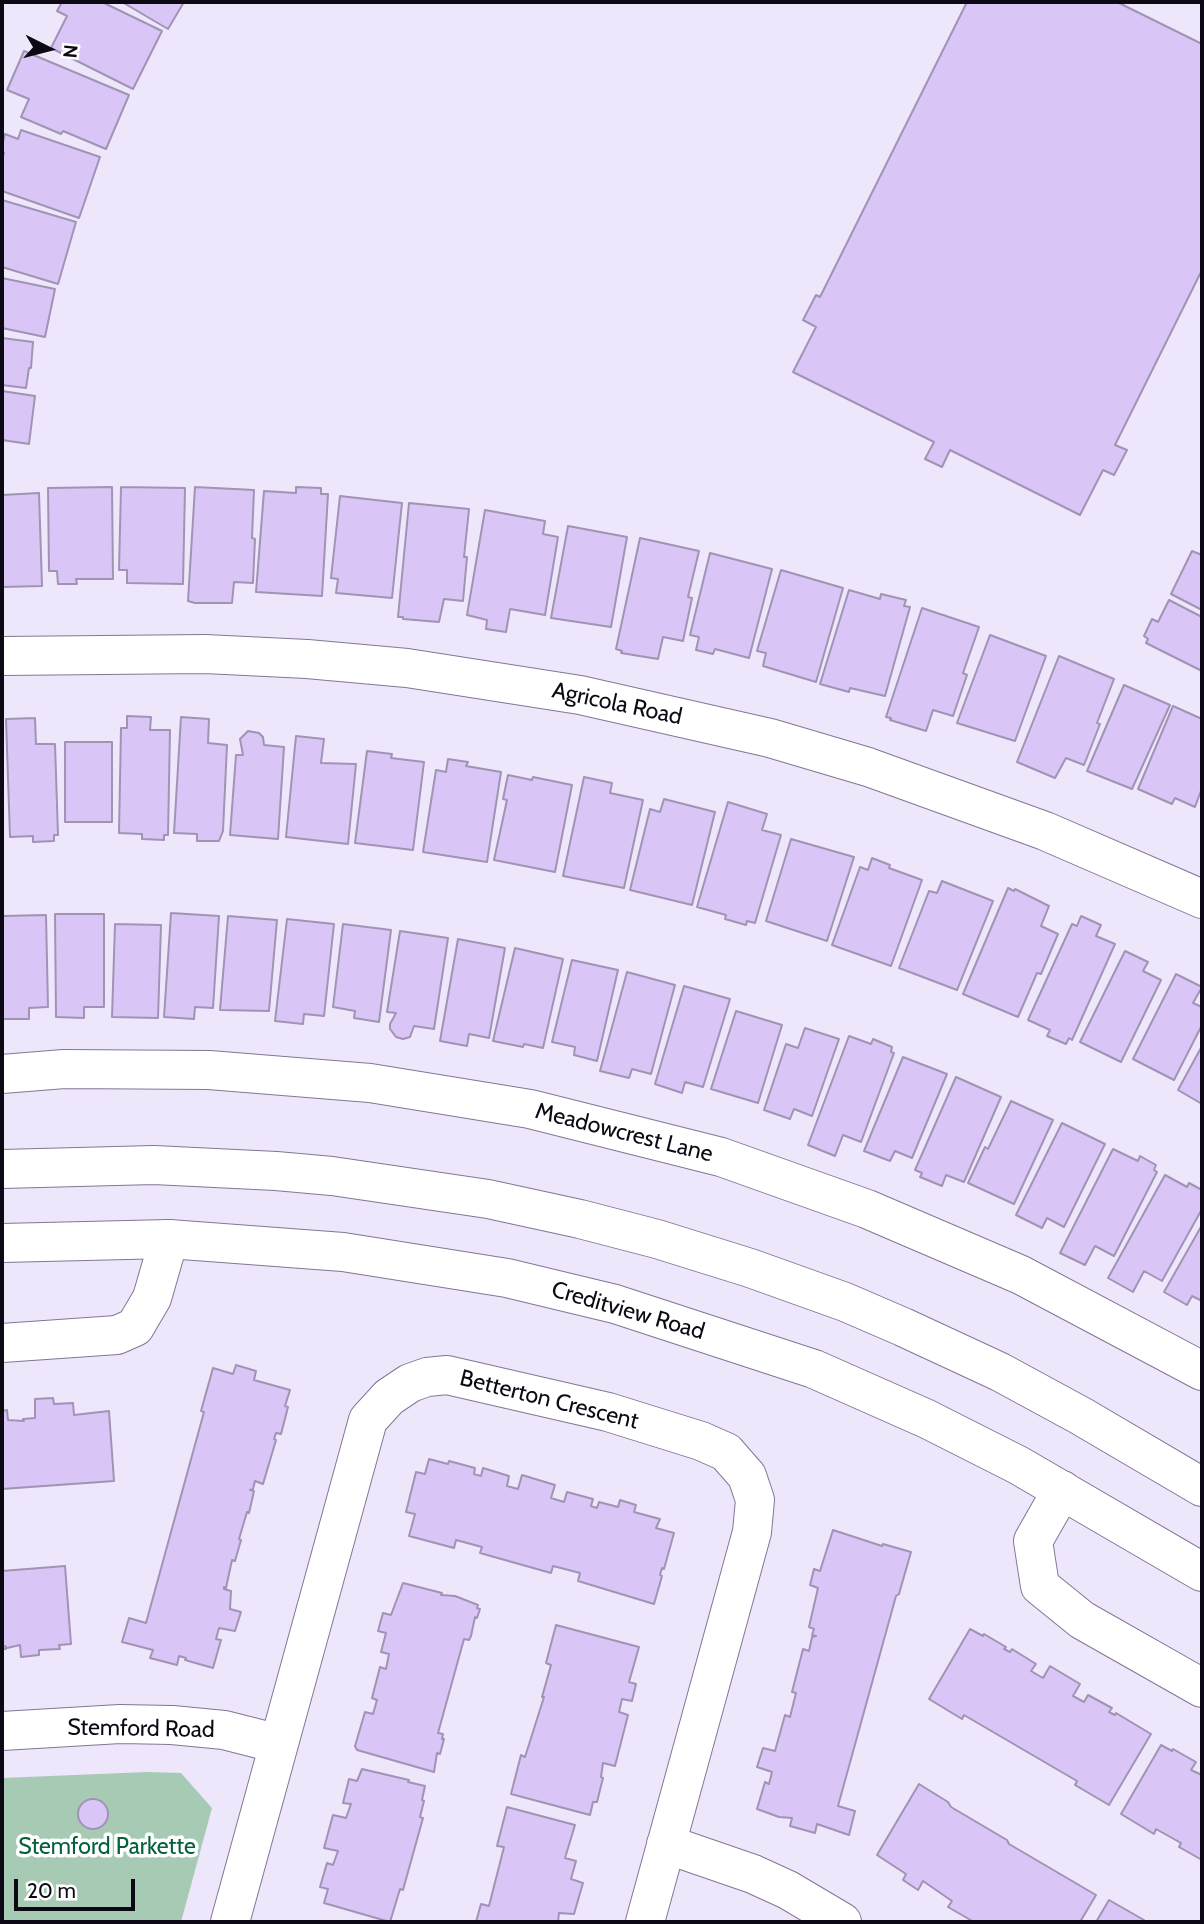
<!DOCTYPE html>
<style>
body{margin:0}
#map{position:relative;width:1204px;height:1924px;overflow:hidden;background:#eee7fc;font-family:Cabin,sans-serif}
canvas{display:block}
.frame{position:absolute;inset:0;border:4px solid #0d0914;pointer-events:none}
.north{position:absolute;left:14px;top:14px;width:70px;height:70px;-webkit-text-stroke:5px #fff;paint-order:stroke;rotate:96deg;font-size:19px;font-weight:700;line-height:28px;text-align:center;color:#0d0914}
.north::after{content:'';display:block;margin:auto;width:24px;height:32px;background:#0d0914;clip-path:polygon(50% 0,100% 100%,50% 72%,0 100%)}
.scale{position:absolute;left:14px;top:1879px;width:121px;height:32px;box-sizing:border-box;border:4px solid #0d0914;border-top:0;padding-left:9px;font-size:21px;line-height:24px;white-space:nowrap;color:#0d0914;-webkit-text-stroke:5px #fff;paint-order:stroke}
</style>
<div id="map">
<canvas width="1204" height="1924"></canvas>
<div class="frame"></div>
<div class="north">N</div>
<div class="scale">20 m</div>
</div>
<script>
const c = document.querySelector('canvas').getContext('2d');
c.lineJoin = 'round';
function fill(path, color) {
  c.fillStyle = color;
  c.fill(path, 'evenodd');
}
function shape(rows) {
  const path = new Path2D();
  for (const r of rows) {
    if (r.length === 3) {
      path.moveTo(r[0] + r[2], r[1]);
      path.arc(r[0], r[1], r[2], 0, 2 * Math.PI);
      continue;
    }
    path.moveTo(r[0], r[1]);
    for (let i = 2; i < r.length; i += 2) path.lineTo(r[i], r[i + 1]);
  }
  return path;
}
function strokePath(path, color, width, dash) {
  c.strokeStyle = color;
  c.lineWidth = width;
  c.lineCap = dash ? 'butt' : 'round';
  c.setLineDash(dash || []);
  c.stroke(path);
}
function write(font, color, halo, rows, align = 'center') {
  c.font = font + ' Cabin,sans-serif';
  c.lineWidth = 7;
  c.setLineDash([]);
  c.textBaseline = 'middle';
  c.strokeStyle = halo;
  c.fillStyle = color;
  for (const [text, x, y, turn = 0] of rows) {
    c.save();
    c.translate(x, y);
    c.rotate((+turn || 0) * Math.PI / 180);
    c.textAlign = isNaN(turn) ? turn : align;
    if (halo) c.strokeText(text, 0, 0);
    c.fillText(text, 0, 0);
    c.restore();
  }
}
fill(shape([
 [147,1772,181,1773,212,1808,181,1922,2,1922,2,1778]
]), '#a7cab5');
const building = shape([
 [62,2,102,2,162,31,133,89,51,48,67,16,57,11,62,2],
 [122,2,184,2,168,29,122,2],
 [967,2,1117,2,1202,44,1202,270,1115,445,1127,450,1114,475,1103,470,1080,515,950,450,942,467,925,459,934,442,793,372,816,327,803,320,816,295,820,297,967,2],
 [24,51,129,95,106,149,63,131,61,134,21,117,29,99,7,90,24,51],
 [21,130,100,157,79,218,2,191,2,159,4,153,2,153,2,145,5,134,18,139,21,130],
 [2,200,76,222,58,284,2,267,2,200],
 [2,278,55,289,45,337,2,328,2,278],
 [2,338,33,342,31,368,29,368,26,388,2,385,2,338],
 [2,391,35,396,29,444,2,440,2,391],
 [112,487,113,579,76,579,77,584,58,584,57,571,49,571,48,488,112,487],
 [121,487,185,488,183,584,127,583,127,570,119,570,121,487],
 [195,487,254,490,252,538,255,539,253,583,234,582,232,603,195,603,188,601,195,487],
 [296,487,321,488,321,494,328,494,322,596,256,592,264,491,296,493,296,487],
 [39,493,42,586,2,587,2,495,39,493],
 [340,496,402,503,392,598,336,593,338,579,331,578,340,496],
 [409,503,469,509,464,557,467,557,463,601,444,599,439,622,403,619,403,617,398,617,409,503],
 [485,510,545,521,543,534,558,537,545,615,510,609,506,632,486,629,487,620,467,615,485,510],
 [568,526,627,537,611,627,551,618,568,526],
 [640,538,699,551,688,597,692,598,683,641,663,637,658,659,621,653,622,651,616,649,640,538],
 [1192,551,1202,555,1202,610,1171,594,1192,551],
 [710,553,772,569,749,658,715,649,713,654,696,650,699,637,690,635,710,553],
 [781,570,843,588,816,682,763,666,766,653,757,651,781,570],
 [849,590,880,599,881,594,906,600,904,606,910,607,885,696,850,688,849,692,820,684,849,590],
 [1169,600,1202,617,1202,671,1146,643,1148,639,1144,636,1152,619,1158,622,1169,600],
 [922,608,979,627,963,673,967,675,953,716,933,710,926,731,890,720,891,718,886,717,922,608],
 [990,635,1046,656,1015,741,957,723,990,635],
 [1059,656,1114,679,1097,723,1100,724,1084,765,1066,758,1055,778,1017,762,1059,656],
 [1124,685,1170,705,1132,789,1087,771,1124,685],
 [1173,706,1202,719,1202,788,1195,807,1175,798,1172,804,1138,789,1173,706],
 [127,716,151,717,150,730,170,730,168,835,164,835,164,840,142,839,142,834,119,833,121,728,127,728,127,716],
 [181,717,209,719,208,743,227,745,223,831,219,841,197,841,197,834,174,833,181,717],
 [35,718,36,744,55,744,58,835,54,835,54,841,33,842,33,836,10,837,6,719,35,718],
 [248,731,259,733,263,737,264,745,284,747,278,839,230,835,236,755,243,755,240,739,248,731],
 [296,736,324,739,321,763,356,764,348,844,286,837,296,736],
 [65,742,112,742,112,822,65,822,65,742],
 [367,751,392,754,391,758,424,762,413,850,355,843,367,751],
 [448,759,468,762,466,766,501,772,487,862,423,852,436,770,446,772,448,759],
 [508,775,532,780,533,777,572,785,555,872,494,860,507,800,503,799,508,775],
 [584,777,612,783,610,793,643,800,624,888,563,876,584,777],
 [664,799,715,812,692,905,630,890,650,809,660,812,664,799],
 [728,802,767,814,762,830,781,835,755,923,747,921,746,925,725,919,726,915,697,907,728,802],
 [791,839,854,857,827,941,766,921,791,839],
 [872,858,890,865,889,868,922,880,891,966,832,945,860,867,868,870,872,858],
 [942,881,993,901,957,990,899,968,929,891,937,893,942,881],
 [1008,888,1014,891,1015,889,1049,906,1041,926,1058,934,1041,974,1037,973,1018,1017,963,994,1008,888],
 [171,913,219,916,213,1008,195,1007,194,1019,164,1017,171,913],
 [55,914,104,914,104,1007,84,1007,84,1018,56,1017,55,914],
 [46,915,48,1007,29,1008,29,1019,2,1019,2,916,46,915],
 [228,916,277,920,269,1011,220,1010,228,916],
 [1081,916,1101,925,1096,936,1115,944,1072,1040,1069,1038,1066,1044,1047,1036,1050,1030,1028,1020,1072,924,1077,926,1081,916],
 [287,919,334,924,324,1016,304,1014,303,1024,275,1021,287,919],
 [115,924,161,925,158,1018,112,1017,115,924],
 [343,924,391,930,379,1022,354,1018,355,1011,333,1007,343,924],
 [400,931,448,938,434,1029,414,1026,410,1037,403,1039,396,1037,390,1029,390,1024,396,1013,387,1012,400,931],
 [458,939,505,948,489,1038,469,1034,467,1046,440,1041,458,939],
 [515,948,563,959,543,1048,524,1044,523,1047,493,1041,515,948],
 [1125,951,1148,962,1143,971,1161,980,1121,1062,1080,1042,1125,951],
 [572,960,618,970,597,1061,574,1055,575,1047,552,1042,572,960],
 [627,972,675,985,651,1074,632,1069,629,1078,600,1071,627,972],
 [1176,974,1202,987,1193,1003,1202,1007,1202,1025,1174,1080,1133,1059,1176,974],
 [684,986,730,999,703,1087,685,1082,682,1093,655,1084,684,986],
 [736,1011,782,1025,758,1103,711,1089,736,1011],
 [805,1028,839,1039,812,1116,794,1109,790,1119,764,1110,786,1044,798,1048,805,1028],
 [849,1036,871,1044,873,1039,892,1047,891,1052,894,1053,861,1142,843,1135,835,1156,808,1145,849,1036],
 [1202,1046,1202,1104,1178,1090,1202,1046],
 [903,1057,947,1074,912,1158,895,1151,890,1161,864,1151,903,1057],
 [956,1077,1001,1097,964,1182,946,1175,942,1186,920,1177,922,1173,915,1170,956,1077],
 [1011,1101,1053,1120,1014,1204,968,1183,985,1147,988,1149,1011,1101],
 [1062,1123,1105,1144,1064,1227,1047,1218,1042,1228,1016,1215,1062,1123],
 [1113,1149,1138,1161,1140,1156,1156,1165,1154,1170,1157,1172,1114,1256,1095,1246,1085,1265,1060,1253,1113,1149],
 [1165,1175,1187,1187,1189,1183,1202,1190,1202,1209,1162,1281,1144,1271,1133,1292,1108,1278,1165,1175],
 [1202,1225,1202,1301,1192,1296,1187,1305,1164,1292,1202,1225],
 [236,1365,256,1371,254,1380,290,1390,285,1406,288,1407,281,1434,276,1433,274,1439,276,1440,263,1484,255,1481,253,1489,250,1490,254,1491,249,1513,247,1512,239,1539,241,1540,235,1561,232,1560,226,1588,224,1587,224,1589,231,1591,230,1609,241,1612,235,1631,219,1628,216,1639,221,1640,213,1668,185,1660,186,1658,179,1656,177,1665,150,1658,153,1650,122,1642,129,1618,146,1623,204,1412,201,1411,213,1368,233,1374,236,1365],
 [53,1398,54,1404,73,1403,74,1415,109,1411,114,1481,2,1489,2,1411,7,1410,8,1420,24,1421,23,1419,35,1418,35,1399,53,1398],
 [429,1459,448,1464,449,1461,475,1468,474,1474,481,1476,483,1468,509,1476,507,1486,518,1489,522,1475,555,1485,551,1498,564,1502,567,1492,593,1499,591,1506,597,1508,599,1502,618,1507,620,1500,636,1505,634,1512,660,1519,656,1528,674,1533,664,1569,662,1568,660,1575,662,1576,654,1604,578,1581,580,1573,553,1566,551,1573,480,1553,482,1547,456,1540,454,1548,409,1536,415,1514,406,1512,416,1472,425,1474,429,1459],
 [833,1530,882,1546,883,1544,911,1552,899,1594,896,1596,838,1806,855,1811,849,1835,817,1824,815,1833,790,1826,792,1818,779,1817,757,1809,765,1782,769,1784,772,1772,757,1767,763,1748,775,1751,785,1715,790,1717,796,1693,792,1692,803,1649,809,1651,812,1637,816,1636,812,1635,814,1629,809,1627,818,1588,810,1585,814,1569,820,1571,833,1530],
 [65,1566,71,1644,59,1645,60,1649,39,1650,39,1655,21,1657,20,1645,7,1648,5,1646,6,1649,2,1649,2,1571,65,1566],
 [403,1583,442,1593,441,1595,455,1596,478,1605,477,1608,480,1609,477,1618,475,1617,471,1636,469,1640,464,1639,438,1733,443,1734,442,1739,444,1739,440,1754,437,1753,434,1772,357,1750,355,1746,365,1712,373,1714,377,1700,372,1698,380,1667,386,1669,389,1654,381,1652,386,1633,378,1631,383,1613,391,1615,403,1583],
 [556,1625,639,1647,629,1682,636,1684,632,1701,622,1699,619,1712,628,1715,615,1766,603,1763,601,1777,603,1778,597,1802,593,1802,590,1815,511,1794,521,1755,525,1757,544,1697,542,1697,551,1665,546,1663,556,1625],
 [970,1629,983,1636,984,1634,1006,1647,1004,1649,1010,1652,1012,1649,1036,1664,1031,1671,1043,1678,1050,1666,1080,1684,1073,1696,1084,1702,1088,1695,1112,1708,1109,1712,1115,1715,1116,1713,1151,1734,1109,1805,1075,1785,1077,1781,993,1732,964,1715,962,1719,929,1699,970,1629],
 [1161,1745,1172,1751,1173,1749,1196,1762,1191,1770,1202,1775,1202,1860,1179,1847,1181,1843,1156,1829,1154,1834,1121,1814,1161,1745],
 [362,1769,409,1780,408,1782,425,1786,422,1800,424,1801,420,1817,423,1818,403,1890,400,1889,390,1922,324,1903,328,1889,320,1887,327,1863,333,1865,338,1851,324,1848,333,1815,346,1818,351,1804,343,1803,349,1779,357,1781,362,1769],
 [919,1784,948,1802,951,1807,1007,1840,1009,1844,1096,1895,1080,1922,974,1922,948,1907,952,1901,923,1881,918,1890,903,1880,906,1874,877,1855,919,1784],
 [93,1814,15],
 [507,1807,575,1825,565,1858,576,1861,571,1879,583,1883,574,1914,559,1913,558,1922,476,1922,481,1904,489,1906,504,1847,497,1846,507,1807],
 [1109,1900,1144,1920,1145,1922,1096,1922,1109,1900]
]);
fill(building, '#d9c6f6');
strokePath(building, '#a093b4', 2);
const street = shape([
 [2,656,205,654,307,659,407,668,580,695,770,738,868,767,1045,831,1202,899],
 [2,1074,64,1069,209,1070,370,1083,530,1109,721,1157,867,1209,1021,1275,1202,1371],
 [2,1343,117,1335,135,1327,152,1298,169,1239],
 [1062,1490,1033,1541,1040,1586,1082,1620,1202,1688],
 [2,1731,120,1724,172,1725,224,1730,279,1744],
 [666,1844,753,1874,788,1890,842,1922],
 [230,1922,368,1420,389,1397,410,1383,427,1377,447,1375,608,1412,701,1441,726,1452,747,1476,755,1500,752,1532,645,1922]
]);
const secondary = shape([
 [2,1169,154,1165,276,1171,332,1176,488,1199,580,1219,657,1239,750,1268,845,1302,903,1327,1000,1372,1081,1416,1202,1487],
 [2,1243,169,1239,343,1252,507,1278,615,1304,814,1369,927,1419,1018,1465,1202,1572]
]);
strokePath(street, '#827695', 40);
strokePath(secondary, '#827695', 40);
strokePath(street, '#fff', 38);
strokePath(secondary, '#fff', 38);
write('23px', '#0d0914', '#fff', [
 ["Agricola Road",617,704,12],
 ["Meadowcrest Lane",624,1133,14],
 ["Creditview Road",628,1311,16],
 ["Betterton Crescent",549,1400,14],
 ["Stemford Road",141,1729,1]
]);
write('23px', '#05613d', '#fff', [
 ["Stemford Parkette",107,1847]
]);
</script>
